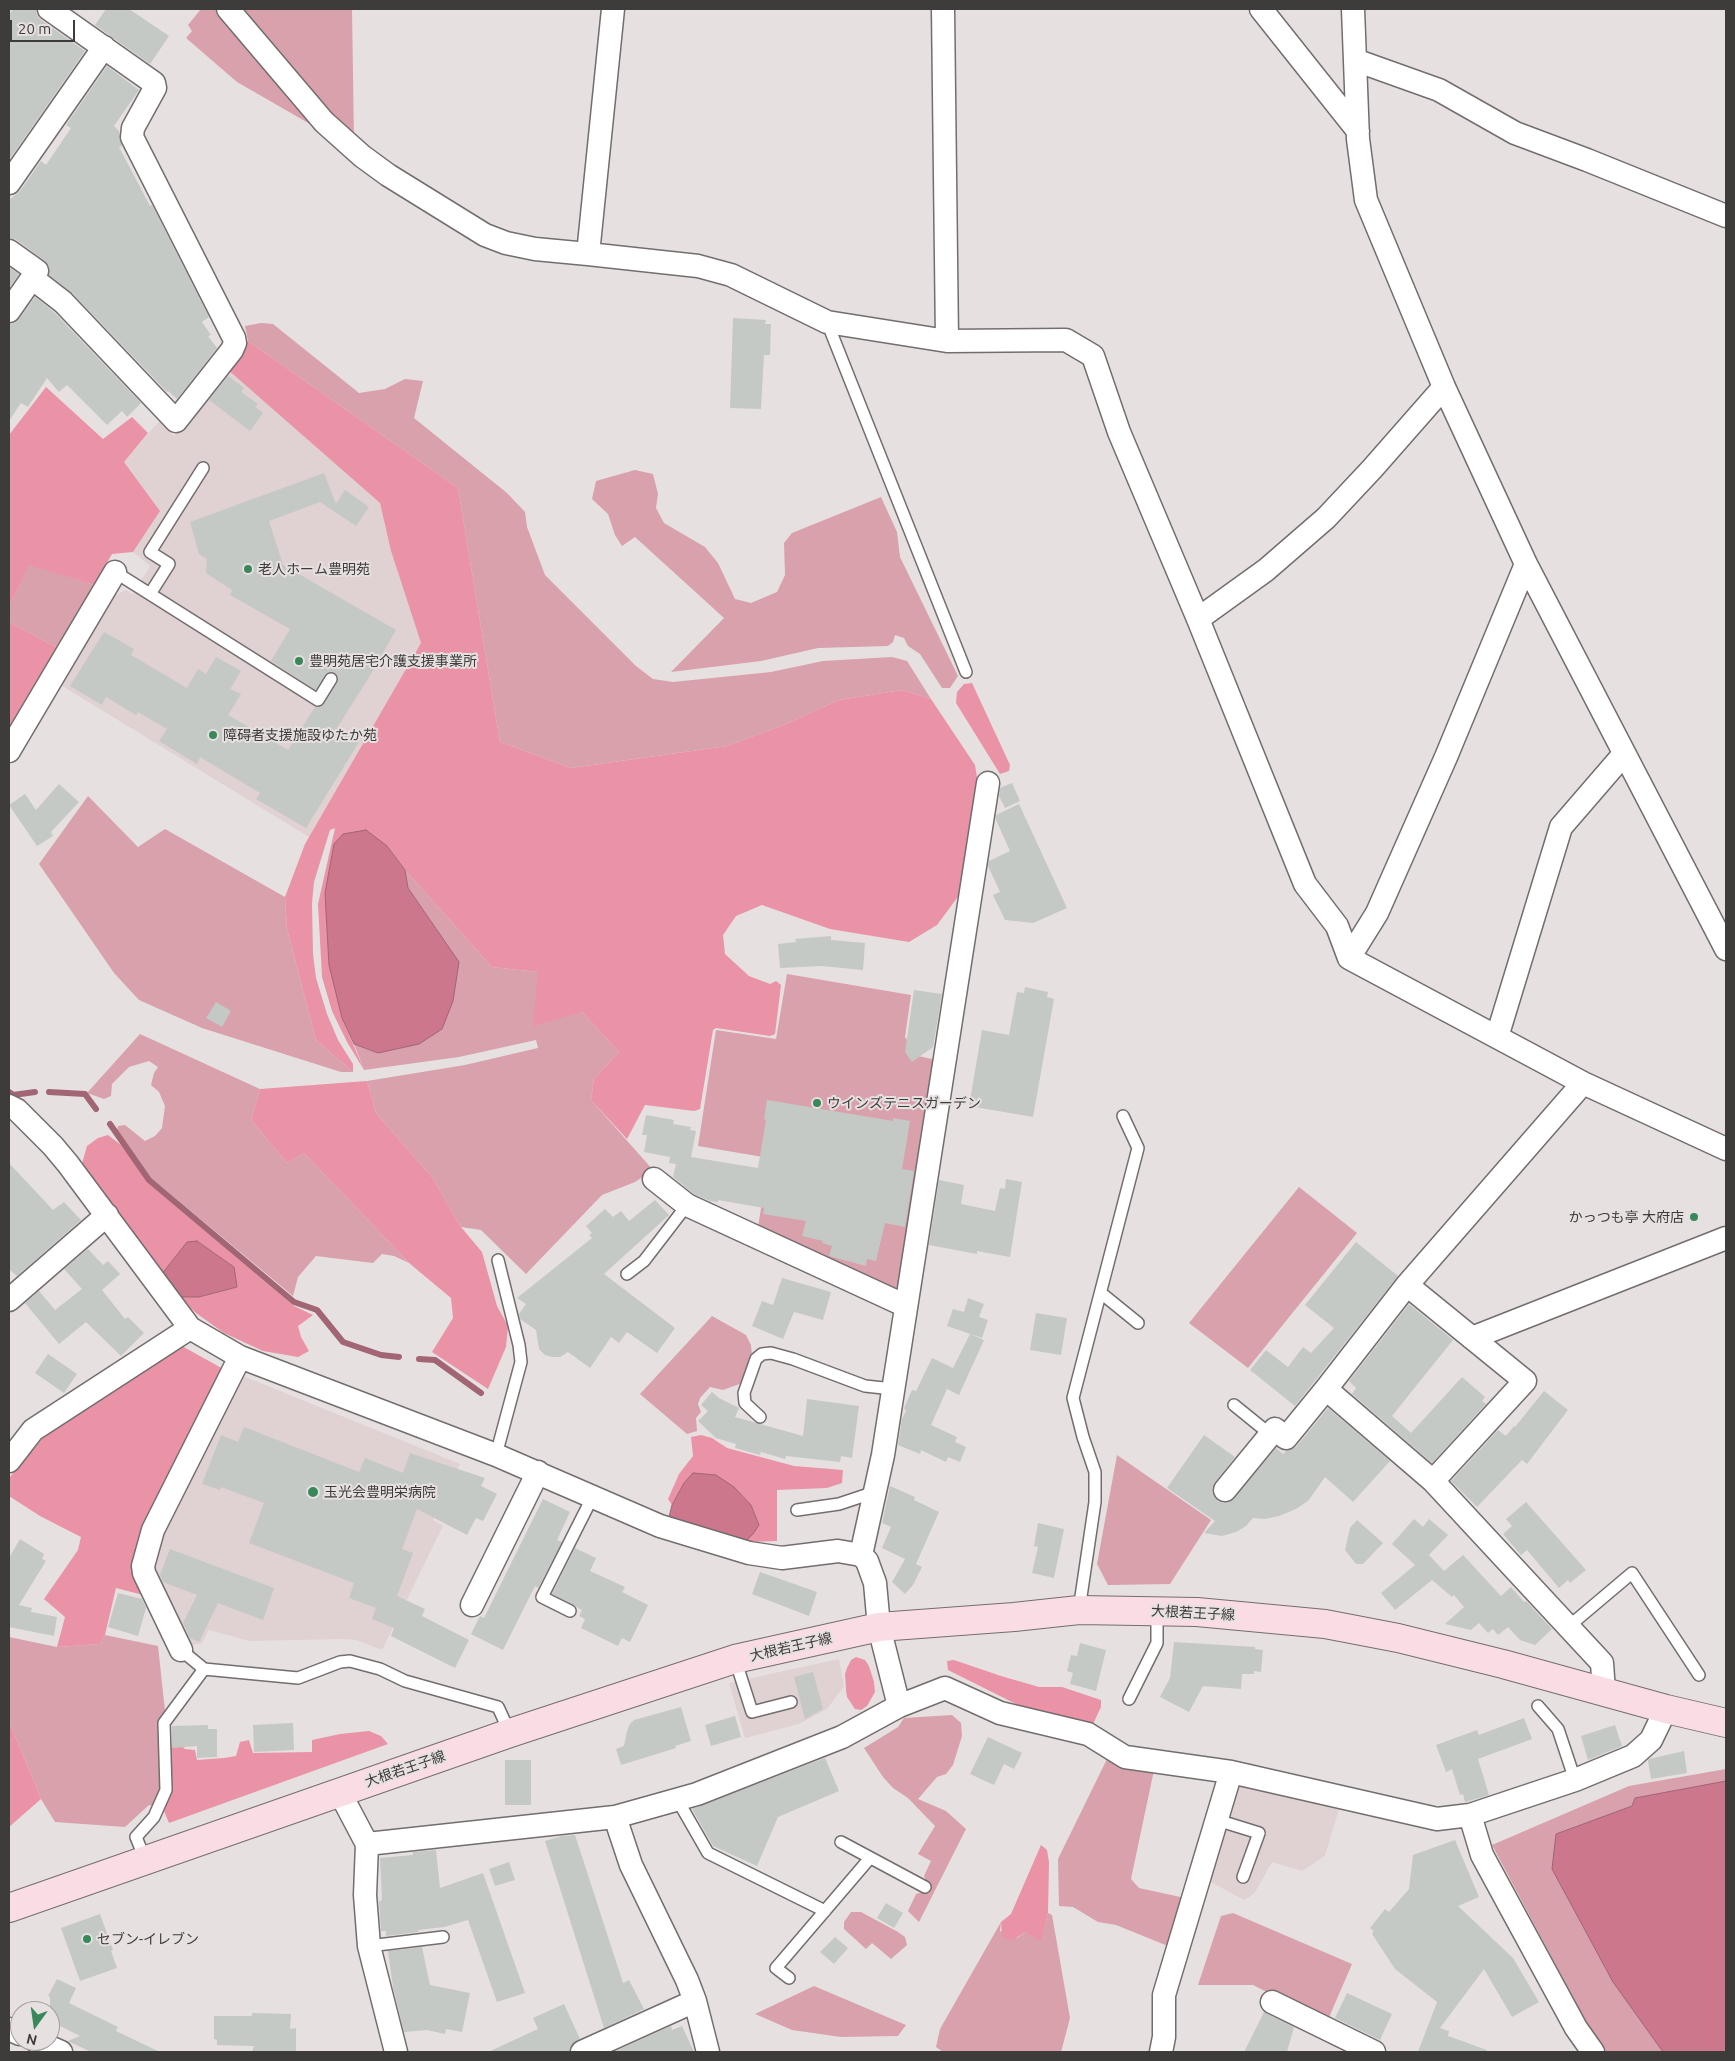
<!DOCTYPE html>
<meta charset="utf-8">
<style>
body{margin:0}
#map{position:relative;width:1735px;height:2061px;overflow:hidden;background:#e7e0e1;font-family:Ubuntu,sans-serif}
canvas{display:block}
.frame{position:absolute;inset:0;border:10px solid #3e3b3b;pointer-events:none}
.north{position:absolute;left:10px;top:2001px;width:50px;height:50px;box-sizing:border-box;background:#e7e0e1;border:1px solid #a39e9f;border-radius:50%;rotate:194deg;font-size:14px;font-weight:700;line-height:20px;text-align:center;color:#3e3b3b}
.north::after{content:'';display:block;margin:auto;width:18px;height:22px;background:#388859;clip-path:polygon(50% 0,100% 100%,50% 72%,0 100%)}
.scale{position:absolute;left:10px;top:20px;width:65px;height:22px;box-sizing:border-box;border:2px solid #3e3b3b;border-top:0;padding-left:6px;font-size:15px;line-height:18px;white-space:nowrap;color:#3e3b3b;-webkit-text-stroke:4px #e7e0e1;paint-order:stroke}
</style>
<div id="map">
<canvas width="1735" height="2061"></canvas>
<div class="frame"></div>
<div class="north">N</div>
<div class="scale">20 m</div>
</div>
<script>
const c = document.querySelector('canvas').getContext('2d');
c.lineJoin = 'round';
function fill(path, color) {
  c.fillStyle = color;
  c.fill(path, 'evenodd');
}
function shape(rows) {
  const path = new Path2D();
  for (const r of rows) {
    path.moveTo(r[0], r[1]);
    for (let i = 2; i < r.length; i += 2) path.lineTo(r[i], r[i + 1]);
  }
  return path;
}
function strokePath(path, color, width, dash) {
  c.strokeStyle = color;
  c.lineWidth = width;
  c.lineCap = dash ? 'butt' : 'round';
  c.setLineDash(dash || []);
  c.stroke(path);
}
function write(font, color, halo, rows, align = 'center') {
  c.font = font + ' Ubuntu,"Noto Sans JP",sans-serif';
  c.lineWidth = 4;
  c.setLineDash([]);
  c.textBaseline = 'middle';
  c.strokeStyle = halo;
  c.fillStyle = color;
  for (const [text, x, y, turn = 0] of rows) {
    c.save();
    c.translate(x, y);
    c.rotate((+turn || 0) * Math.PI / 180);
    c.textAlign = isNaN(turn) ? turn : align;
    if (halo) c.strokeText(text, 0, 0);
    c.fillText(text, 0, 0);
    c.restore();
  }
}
fill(shape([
 [227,369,380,503,391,551,421,643,309,837,59,684,112,597,126,590,133,594,150,566,133,552,160,511,124,462,161,419,174,436],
 [243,1376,460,1464,433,1520,443,1526,382,1650,356,1640,343,1639,249,1641,209,1630,201,1644,188,1645,147,1568,159,1532],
 [839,1659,844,1686,827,1709,799,1724,745,1738,729,1683],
 [1240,1784,1340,1806,1325,1856,1302,1871,1272,1862,1254,1894,1244,1900,1209,1881,1236,1787]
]), '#e0d1d3');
fill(shape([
 [201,9,222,9,319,124,310,124,237,82,186,38,192,31,188,25],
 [237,9,352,9,354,142],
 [261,323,273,324,359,393,385,389,405,379,423,381,414,418,507,493,525,512,527,527,545,575,636,666,653,679,673,682,771,672,823,661,892,657,907,661,931,699,902,690,839,700,786,724,727,746,571,768,500,742,458,488,248,341,245,326],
 [635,470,653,474,658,494,656,508,664,523,705,547,718,563,735,599,751,603,777,592,785,575,784,543,792,533,881,497,897,532,900,557,958,676,950,688,942,688,920,654,908,646,904,638,895,635,893,642,888,646,818,648,761,661,671,672,724,618,635,537,622,546,615,535,608,514,592,499,596,481],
 [29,564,94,585,58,648,9,622,9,607],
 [88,796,138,847,165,829,285,897,287,929,316,1040,353,1072,341,1072,202,1028,139,1000,114,973,39,864],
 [405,870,492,967,538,972,582,1012,619,1052,594,1079,591,1100,653,1170,635,1182,602,1195,526,1274,481,1230,461,1227,432,1177,376,1113,367,1081,465,1065,538,1048,536,1040,459,1057,364,1070,354,1044,378,1053,448,946,408,888],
 [787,974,911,995,905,1037,918,1056,937,1060,900,1286,892,1289,758,1227,769,1158,698,1146,716,1030,776,1039],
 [140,1034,260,1089,251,1120,287,1163,304,1153,409,1263,394,1256,382,1254,373,1263,316,1256,298,1277,293,1296,151,1178,117,1130,118,1126,125,1125,145,1141,155,1136,162,1128,165,1106,159,1092,151,1085,154,1073,158,1067,149,1061,129,1067,112,1084,111,1096,104,1099,87,1093],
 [1299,1187,1357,1233,1248,1368,1189,1323],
 [712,1316,746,1335,751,1345,752,1355,745,1382,723,1390,710,1387,700,1398,698,1404,701,1412,696,1418,697,1431,687,1434,640,1394],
 [1117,1455,1211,1520,1170,1584,1108,1585,1097,1564],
 [105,1635,158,1646,166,1720,164,1783,157,1807,149,1805,125,1827,55,1822,41,1799,9,1721,9,1637,57,1647,100,1644],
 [952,1715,961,1723,962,1736,953,1765,946,1774,937,1777,918,1799,946,1811,966,1829,919,1922,908,1911,916,1894,926,1891,928,1886,924,1876,931,1861,918,1854,935,1826,908,1798,893,1788,883,1777,864,1748,898,1727,904,1718],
 [1107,1759,1154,1770,1131,1879,1139,1888,1185,1898,1168,1946,1116,1925,1098,1922,1073,1907,1059,1906,1058,1859],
 [1726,1769,1726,2052,1606,2052,1592,2033,1492,1845,1629,1786],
 [851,1912,861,1912,898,1932,905,1937,907,1945,891,1959,872,1943,866,1949,844,1929,844,1922],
 [1048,1913,1052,1915,1070,2018,1061,2052,943,2052,936,2047,940,2029,1001,1922,1000,1931,1017,1938,1026,1932,1042,1938],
 [1233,1913,1352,1964,1327,2022,1253,1985,1198,1985,1221,1916],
 [814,1986,906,2025,898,2036,841,2037,792,2030,755,2014]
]), '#d8a1ac');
fill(shape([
 [248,341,458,488,500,742,571,768,727,746,786,724,839,700,902,690,931,699,975,765,980,796,960,894,937,925,909,942,830,929,762,905,736,916,723,935,725,954,749,976,770,984,776,981,781,985,775,1034,770,1036,716,1028,713,1030,700,1109,694,1111,645,1105,627,1139,591,1100,594,1079,619,1052,582,1012,533,1026,538,972,492,967,405,870,387,846,342,1018,364,1070,347,1042,332,1011,322,977,318,904,335,828,330,830,314,882,312,903,313,954,316,978,327,1014,338,1040,353,1064,353,1072,316,1040,287,929,285,897,305,844,421,643,391,551,380,503,227,369],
 [46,387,103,439,132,417,148,433,124,462,160,511,133,552,112,554,94,585,29,565,9,607,9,435],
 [9,622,58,648,9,728],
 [972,683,1010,765,1009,771,1000,774,956,703,957,692,964,684],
 [367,1081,376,1113,432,1177,461,1227,482,1252,497,1306,508,1326,506,1347,488,1389,432,1352,453,1318,451,1298,409,1263,304,1153,287,1163,251,1120,260,1089],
 [108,1135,121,1145,148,1182,294,1306,313,1315,298,1326,301,1337,309,1351,298,1357,263,1351,224,1333,196,1313,179,1297,199,1297,237,1287,234,1267,197,1241,187,1242,161,1275,81,1167,87,1146,98,1138],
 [182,1346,225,1370,146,1528,151,1597,116,1588,105,1635,100,1644,57,1647,65,1617,44,1599,78,1550,81,1537,40,1516,9,1496,9,1478,43,1438,175,1347],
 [701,1435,712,1438,727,1448,794,1466,843,1470,842,1483,827,1488,777,1490,777,1541,745,1542,759,1525,751,1505,734,1487,684,1483,672,1505,668,1499,679,1474,693,1456,691,1437],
 [856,1657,865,1660,869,1666,874,1682,875,1692,867,1706,861,1710,855,1709,847,1697,846,1690,845,1674,847,1668,851,1660],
 [954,1660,1001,1676,1039,1687,1062,1687,1101,1700,1101,1707,1093,1724,1088,1727,1026,1709,948,1670,947,1661],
 [9,1721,41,1799,9,1827],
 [369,1731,381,1736,388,1744,169,1823,164,1811,170,1787,167,1745,182,1746,185,1749,195,1750,197,1760,224,1758,236,1756,240,1742,249,1740,253,1753,312,1752,312,1740,340,1734],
 [1041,1845,1047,1850,1049,1862,1048,1913,1042,1939,1037,1940,1026,1932,1011,1941,1002,1937,1001,1922,1011,1914]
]), '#ea92a6');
const water = shape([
 [366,830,387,846,405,870,408,888,459,962,453,1001,442,1029,419,1044,378,1053,354,1044,342,1018,329,965,325,893,334,844,343,834,366,830],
 [197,1241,234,1267,237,1287,199,1297,179,1297,161,1275,187,1242,197,1241],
 [693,1473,716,1475,734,1487,751,1505,759,1525,753,1534,745,1542,668,1521,672,1505,684,1483,693,1473],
 [1726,1781,1726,2052,1663,2052,1613,1982,1552,1869,1556,1834,1632,1806,1635,1798,1726,1781]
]);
fill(water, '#cc778c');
strokePath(water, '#a16574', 1);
strokePath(shape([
 [9,1092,13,1095,35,1092],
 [49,1092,85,1094,96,1109],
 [110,1124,149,1180,294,1302,317,1310,343,1342,381,1355,399,1357],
 [419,1359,435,1360,481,1393]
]), '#a16574', 6);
fill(shape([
 [13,9,36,9,37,15,41,20,85,51,9,160,9,15],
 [106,9,129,9,169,36,150,64,95,25],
 [107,66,139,90,114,126,119,131,122,146,119,147,150,206,152,205,209,317,202,322,211,335,208,336,217,348,177,399,168,391,167,392,72,293,49,275,49,266,45,261,17,240,9,238,9,200,20,191,41,161,46,165,71,128,66,125],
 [9,267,19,274,9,288],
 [35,297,54,312,141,403,127,417,122,411,107,425,67,385,59,392,47,378,28,407,21,403,9,421,9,324,15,323,19,319],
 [733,318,766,320,765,324,771,324,770,355,764,355,761,409,730,408],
 [228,376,244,388,241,392,258,404,255,407,263,413,250,431,209,400],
 [324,473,336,504,345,490,369,507,356,526,320,502,269,521,283,565,396,630,371,674,337,728,359,742,306,828,256,799,260,793,200,757,197,764,159,741,167,729,138,712,136,715,106,697,102,705,70,686,104,632,134,649,131,655,187,688,198,669,206,674,216,657,241,671,230,689,241,694,228,715,288,750,315,707,321,707,324,704,337,683,338,676,334,672,327,673,316,690,271,661,290,629,230,595,232,590,206,573,207,559,199,554,190,522],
 [1012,783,1020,801,1005,808,999,796,1000,788],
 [59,784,79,802,51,832,53,836,37,846,9,805,25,794,36,810],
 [1019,804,1067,908,1033,923,1005,920,993,895,1000,892,988,866,989,861,1010,851,996,820,996,815],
 [831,936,831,940,865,943,863,970,822,966,780,968,778,944,796,942,795,939],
 [1025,987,1048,992,1047,997,1054,999,1033,1117,969,1106,982,1030,1009,1035,1017,992,1024,993],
 [914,990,942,994,933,1047,912,1062,905,1052],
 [216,1002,231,1011,222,1027,206,1018],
 [767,1100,893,1121,893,1118,910,1121,902,1169,914,1171,905,1227,885,1223,876,1261,867,1259,866,1266,829,1256,832,1246,822,1243,823,1241,802,1236,806,1221,763,1214,764,1208,718,1200,718,1202,710,1201,694,1194,673,1177,676,1164,669,1163,670,1157,644,1152,647,1135,642,1135,646,1115,674,1120,673,1124,691,1127,690,1130,696,1131,691,1157,758,1168,766,1120,764,1119],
 [9,1163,53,1210,64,1202,81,1220,17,1276,9,1269],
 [1006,1179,1022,1182,1010,1257,977,1251,977,1254,929,1245,939,1180,964,1185,961,1204,995,1211,1000,1188,1005,1189],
 [655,1200,669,1215,604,1274,675,1328,657,1353,627,1332,619,1343,611,1337,590,1368,568,1352,560,1357,552,1357,545,1355,539,1349,536,1330,520,1319,519,1314,526,1304,517,1298,592,1238,589,1235,592,1233,586,1226,605,1209,613,1217,621,1211,629,1221],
 [1356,1242,1398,1276,1295,1406,1250,1370,1266,1350,1288,1367,1303,1347,1311,1353,1334,1328,1305,1305],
 [88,1249,103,1265,108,1261,120,1274,102,1290,125,1319,128,1317,144,1333,121,1356,86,1322,59,1344,25,1303,39,1291,55,1310,82,1289,64,1269],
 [782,1278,831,1292,823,1320,794,1312,783,1339,752,1326,762,1301,773,1305],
 [968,1298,984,1304,979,1317,988,1320,982,1338,947,1326,953,1309,964,1312],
 [1409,1304,1453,1340,1392,1416,1411,1433,1462,1377,1485,1397,1482,1401,1486,1404,1432,1463,1352,1394,1356,1388,1349,1381],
 [1036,1313,1067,1318,1061,1355,1030,1350],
 [970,1334,984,1340,959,1395,947,1389,931,1425,957,1437,955,1442,966,1447,960,1462,948,1457,946,1462,921,1450,920,1454,898,1445,902,1419,906,1411,904,1408,912,1390,916,1391,932,1358,953,1368],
 [48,1354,77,1374,64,1393,35,1373],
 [1544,1391,1568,1410,1527,1464,1522,1460,1477,1507,1451,1481,1498,1430,1506,1436,1514,1426,1515,1427],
 [712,1392,719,1398,739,1408,735,1417,803,1436,807,1399,859,1406,852,1458,841,1456,840,1462,786,1456,785,1459,761,1452,760,1455,735,1448,736,1444,716,1438,698,1421,708,1411,701,1405],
 [1328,1408,1390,1461,1353,1502,1325,1477,1308,1501,1296,1509,1279,1516,1265,1519,1253,1518,1246,1526,1236,1532,1222,1536,1204,1533,1215,1521,1167,1488,1204,1435,1235,1457,1215,1482,1212,1488,1213,1495,1217,1500,1223,1503,1230,1502,1276,1448,1283,1454,1286,1451,1296,1447],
 [244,1427,359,1472,365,1458,403,1473,410,1453,485,1478,481,1486,497,1494,483,1521,476,1518,467,1535,417,1509,402,1549,413,1553,397,1596,425,1609,422,1616,469,1640,455,1668,391,1636,394,1628,372,1619,376,1608,349,1598,354,1583,249,1543,264,1503,221,1487,220,1490,202,1484,221,1435,238,1442],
 [890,1486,915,1497,914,1500,939,1512,916,1564,912,1562,922,1567,913,1585,905,1594,892,1582,905,1559,882,1548,891,1527,882,1523],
 [543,1499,570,1512,557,1540,562,1542,538,1588,535,1586,503,1650,471,1634,480,1616,484,1618],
 [1526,1502,1586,1570,1570,1583,1568,1580,1559,1588,1527,1550,1521,1555,1503,1534,1512,1526,1506,1519],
 [1414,1519,1423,1527,1429,1519,1448,1535,1429,1555,1444,1571,1463,1555,1501,1596,1511,1587,1524,1602,1526,1601,1552,1629,1535,1645,1520,1640,1508,1627,1498,1635,1493,1629,1488,1633,1479,1623,1471,1630,1445,1624,1464,1607,1454,1595,1452,1597,1432,1580,1395,1610,1381,1593,1415,1565,1392,1544],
 [1357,1520,1383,1543,1363,1564,1356,1564,1345,1550,1350,1528],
 [1038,1523,1064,1529,1054,1578,1032,1573,1038,1547,1034,1546],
 [20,1539,44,1554,42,1559,46,1561,19,1605,32,1608,31,1612,57,1617,54,1636,9,1627,9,1558],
 [575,1548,596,1558,590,1571,625,1587,622,1592,648,1605,630,1642,622,1638,618,1646,581,1628,585,1619,579,1616,582,1610,552,1594],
 [170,1549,274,1588,263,1620,218,1603,199,1642,190,1638,183,1623,197,1595,163,1582,160,1575],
 [760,1572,817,1592,809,1616,752,1594],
 [118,1593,142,1599,146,1608,138,1636,108,1627],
 [1174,1642,1255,1647,1255,1649,1263,1650,1261,1672,1254,1671,1254,1674,1242,1674,1241,1689,1203,1686,1189,1712,1160,1697,1170,1678],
 [1080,1643,1106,1650,1096,1691,1070,1684,1073,1673,1067,1671,1071,1655,1077,1656],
 [813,1672,823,1709,805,1719,794,1677],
 [681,1707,691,1741,675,1746,676,1748,621,1765,616,1749,624,1746,627,1731,630,1724,634,1720],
 [735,1716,741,1737,711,1746,705,1725],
 [1524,1718,1532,1739,1478,1759,1489,1795,1465,1802,1463,1794,1460,1795,1452,1769,1446,1772,1436,1745,1477,1730,1479,1735],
 [293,1723,294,1750,254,1752,253,1725],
 [208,1725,208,1729,217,1729,217,1757,197,1758,197,1746,172,1748,172,1726],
 [1615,1725,1622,1746,1588,1760,1581,1736],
 [988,1737,1022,1753,1014,1769,1004,1764,994,1785,970,1774],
 [1684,1751,1687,1773,1651,1779,1648,1761,1649,1759],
 [825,1758,839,1791,778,1817,757,1866,713,1846,692,1809],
 [505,1760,531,1760,531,1805,505,1805],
 [575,1835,623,1983,629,1980,644,2009,604,2028,545,1841,562,1836],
 [1455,1840,1479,1897,1458,1906,1513,1958,1539,2002,1512,2017,1484,1969,1440,2028,1449,2031,1448,2036,1487,2050,1487,2052,1418,2052,1437,2002,1395,1969,1372,1934,1374,1931,1370,1928,1385,1909,1389,1912,1409,1889,1413,1855],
 [436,1850,440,1888,483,1873,525,1993,497,2002,468,1920,444,1927,418,1930,419,1932,386,1936,386,1931,381,1931,379,1901,382,1900,380,1858,413,1855,413,1852],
 [509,1862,515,1880,495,1886,489,1869],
 [886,1903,903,1913,894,1928,877,1918],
 [100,1914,113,1950,111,1951,117,1968,80,1981,61,1928],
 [835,1937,848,1948,834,1964,820,1952],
 [422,1947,430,1985,470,1993,462,2032,446,2029,445,2034,427,2030,404,2032,393,1987,388,1951],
 [57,1979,76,1988,69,2003,118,2027,116,2031,160,2052,91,2052,68,2041,80,2036,58,2025,53,2034,50,2033,50,1997,48,1996],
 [1347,1993,1392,2014,1380,2040,1335,2018],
 [564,2004,580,2039,572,2044,569,2052,488,2052,538,2029,533,2018],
 [1264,2012,1294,2027,1287,2052,1244,2052],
 [252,2013,291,2014,290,2029,296,2028,296,2052,252,2052,254,2046,217,2045,217,2040,214,2039,214,2016,252,2016],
 [671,2026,672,2030,682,2026,694,2052,613,2052]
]), '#c4c9c5');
const lane = shape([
 [827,322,966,672],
 [115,572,318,700,331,679],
 [150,594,169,564,150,552,203,468],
 [627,1274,644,1261,687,1205],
 [1101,1293,1138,1323],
 [1234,1405,1271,1435],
 [760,1417,745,1403,744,1393,756,1359,762,1354,771,1353,793,1359,865,1386,893,1389],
 [496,1455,521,1362,519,1345,498,1260],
 [797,1510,839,1504,875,1492],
 [1079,1610,1095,1502,1095,1472,1083,1437,1073,1398,1138,1148,1123,1116],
 [570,1611,542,1597,593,1496],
 [1568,1627,1632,1573,1699,1675],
 [181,1650,204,1669,298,1678,340,1662,350,1661,380,1669,405,1681,498,1707,510,1733],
 [735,1659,752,1712,791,1702],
 [1129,1699,1157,1643,1157,1611],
 [1538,1706,1558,1729,1575,1780],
 [677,1799,708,1853,825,1911],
 [1217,1820,1259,1833,1243,1877],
 [841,1842,925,1887],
 [145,1859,136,1837,154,1817,166,1790,164,1723,204,1669],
 [369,1946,443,1937],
 [789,1978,776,1968,870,1858]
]);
const street = shape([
 [228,9,324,122,362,156,388,175,485,235,506,243,535,249,588,254],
 [613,9,588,254,698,266,731,275,827,322,947,341,1066,340,1093,356,1119,432,1198,619,1305,884,1337,926,1349,958,1583,1083,1726,1149],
 [943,9,947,341],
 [1261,9,1358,131],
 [1353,9,1358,139,1366,200,1444,387,1526,564,1726,949],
 [1355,60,1439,90,1515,133,1587,160,1726,216],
 [9,183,104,47],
 [9,251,37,271,9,311],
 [32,278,63,302,176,421,232,350,235,343,234,338,132,137,133,128,155,88,154,83,49,9],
 [1198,619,1266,570,1326,518,1372,469,1444,387],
 [9,751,115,572],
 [1349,958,1377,913,1446,757,1526,564],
 [1497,1037,1561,827,1624,754],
 [1583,1083,1407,1285,1326,1389,1433,1481,1602,1663,1604,1691],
 [9,1106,17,1110,53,1146,68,1164,190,1328,240,1357,496,1455,660,1526,749,1553,782,1558,838,1551,861,1555,867,1561,875,1583,879,1627,899,1706],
 [654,1179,687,1205,906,1306],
 [1407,1285,1525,1381,1433,1481],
 [9,1300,107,1215],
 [1472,1338,1726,1238],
 [9,1461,33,1430,190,1328],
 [1225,1490,1275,1429,1286,1438,1326,1389],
 [861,1555,883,1455,988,783],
 [472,1605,538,1472],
 [181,1650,144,1573,143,1566,153,1530,240,1357],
 [339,1791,367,1844],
 [1470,1815,1482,1855,1576,2028,1593,2052],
 [615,1817,631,1865,687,1980,695,2001,708,2052],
 [1272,2002,1374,2052],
 [9,2029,20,2034],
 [36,2041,61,2052],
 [396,2052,369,1946,365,1895,367,1844,615,1817,697,1794,842,1737,899,1706,945,1688,1000,1713,1088,1734,1125,1757,1231,1772,1437,1819,1470,1815,1575,1780,1633,1756,1651,1740,1666,1709],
 [582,2052,695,2001],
 [1161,2052,1164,2037,1164,1995,1231,1772]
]);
const secondary = shape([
 [9,1908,510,1733,735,1659,879,1627,1014,1617,1079,1610,1197,1612,1325,1624,1398,1638,1503,1664,1666,1709,1726,1723]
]);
strokePath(lane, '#736d6e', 14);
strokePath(street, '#736d6e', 25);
strokePath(secondary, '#736d6e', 30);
strokePath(lane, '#fff', 11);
strokePath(street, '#fff', 22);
strokePath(secondary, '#fadde4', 28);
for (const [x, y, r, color] of [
 [248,569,5,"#388859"],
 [299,661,5,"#388859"],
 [213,735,5,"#388859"],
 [817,1103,5,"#388859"],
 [1694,1217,5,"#388859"],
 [313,1492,6,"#388859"],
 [87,1939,5,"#388859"]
]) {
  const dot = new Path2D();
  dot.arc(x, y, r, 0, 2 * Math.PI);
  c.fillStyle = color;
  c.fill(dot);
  strokePath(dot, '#e7e0e1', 2);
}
write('14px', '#3e3b3b', '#e7e0e1', [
 ["老人ホーム豊明苑",258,569],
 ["豊明苑居宅介護支援事業所",309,661],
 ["障碍者支援施設ゆたか苑",223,735],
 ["ウインズテニスガーデン",827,1103],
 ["かっつも亭 大府店",1684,1217,"right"],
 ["玉光会豊明栄病院",324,1492],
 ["セブン-イレブン",97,1939]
], 'left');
write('14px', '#3e3b3b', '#e7e0e1', [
 ["大根若王子線",1193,1613,3],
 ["大根若王子線",791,1647,-13],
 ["大根若王子線",405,1769,-19]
]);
</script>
